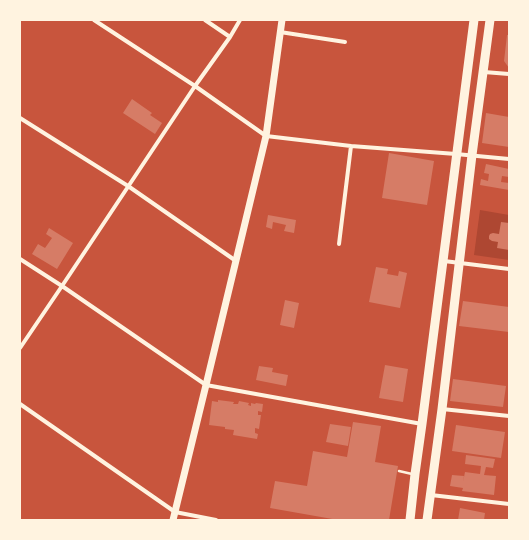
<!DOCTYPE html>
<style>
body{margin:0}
#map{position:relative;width:529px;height:540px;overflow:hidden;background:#c8553d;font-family:"Varela Round",sans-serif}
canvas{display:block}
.frame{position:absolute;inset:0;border:21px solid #fff3e0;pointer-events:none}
</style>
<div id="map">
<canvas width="529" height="540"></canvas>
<div class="frame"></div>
</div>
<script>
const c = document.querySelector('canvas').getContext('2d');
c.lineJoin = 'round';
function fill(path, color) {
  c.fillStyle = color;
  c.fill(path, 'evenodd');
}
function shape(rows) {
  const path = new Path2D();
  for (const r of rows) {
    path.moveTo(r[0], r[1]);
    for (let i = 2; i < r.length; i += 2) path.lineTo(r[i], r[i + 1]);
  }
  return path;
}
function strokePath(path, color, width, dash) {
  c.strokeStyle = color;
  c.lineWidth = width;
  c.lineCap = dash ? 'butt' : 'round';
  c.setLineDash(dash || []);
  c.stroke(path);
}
fill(shape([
 [480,210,509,215,509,260,474,255]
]), '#ae4732');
fill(shape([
 [507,35,509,35,509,68,504,61],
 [132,99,152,113,150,115,162,123,155,134,123,113],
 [486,113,509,117,509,147,482,143],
 [389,153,434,161,427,205,382,198],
 [486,164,509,169,509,177,502,176,501,182,509,183,509,190,480,185,481,179,488,181,489,174,484,173],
 [268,215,296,220,294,233,284,231,286,225,273,222,272,229,266,227],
 [501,222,509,223,509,250,497,248,498,242,492,241,489,239,489,236,490,234,493,233,499,234],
 [49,228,73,243,57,269,32,254,38,244,45,248,52,238,46,234],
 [376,267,388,269,387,274,398,276,399,271,407,273,400,308,369,302],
 [285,300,299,303,294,328,280,325],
 [463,301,509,307,509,332,459,326],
 [385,365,408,369,403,402,379,398],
 [259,366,273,368,272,372,288,375,286,386,256,380],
 [453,379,506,386,503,407,450,401],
 [218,400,234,402,233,404,238,404,239,401,249,403,248,405,251,406,251,403,255,404,256,403,263,404,262,412,258,411,258,415,261,415,259,429,255,428,255,433,258,434,257,439,233,435,234,430,225,429,225,427,209,425,212,401,218,402],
 [353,422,381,426,375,462,398,466,389,520,338,520,270,508,275,481,307,486,313,451,347,457],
 [330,424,351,427,348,446,326,442],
 [456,425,505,432,501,458,452,451],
 [466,455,495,459,493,468,486,467,484,475,496,476,494,495,462,491,463,488,450,486,452,475,464,476,463,482,465,472,480,474,481,466,465,464],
 [460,508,485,513,484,520,458,520]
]), '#d67c66');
strokePath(shape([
 [399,471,412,474]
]), '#fff3e0', 2.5);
strokePath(shape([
 [94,20,195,86,266,136,351,146,456,154,509,159],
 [205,20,230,37],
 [280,32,345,42],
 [484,72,509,74],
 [20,118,128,186,236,261],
 [339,244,351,146],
 [20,259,62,286,206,385,422,424],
 [444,261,509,269],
 [20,348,62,286,195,86,230,37,240,20],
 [20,404,175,512,216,520],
 [442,409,509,416],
 [431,495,509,504]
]), '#fff3e0', 4);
strokePath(shape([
 [173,520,206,385,266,136,282,20]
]), '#fff3e0', 7);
strokePath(shape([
 [410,520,415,474,422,424,474,20],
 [427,520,442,409,472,155,490,20]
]), '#fff3e0', 9);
</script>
